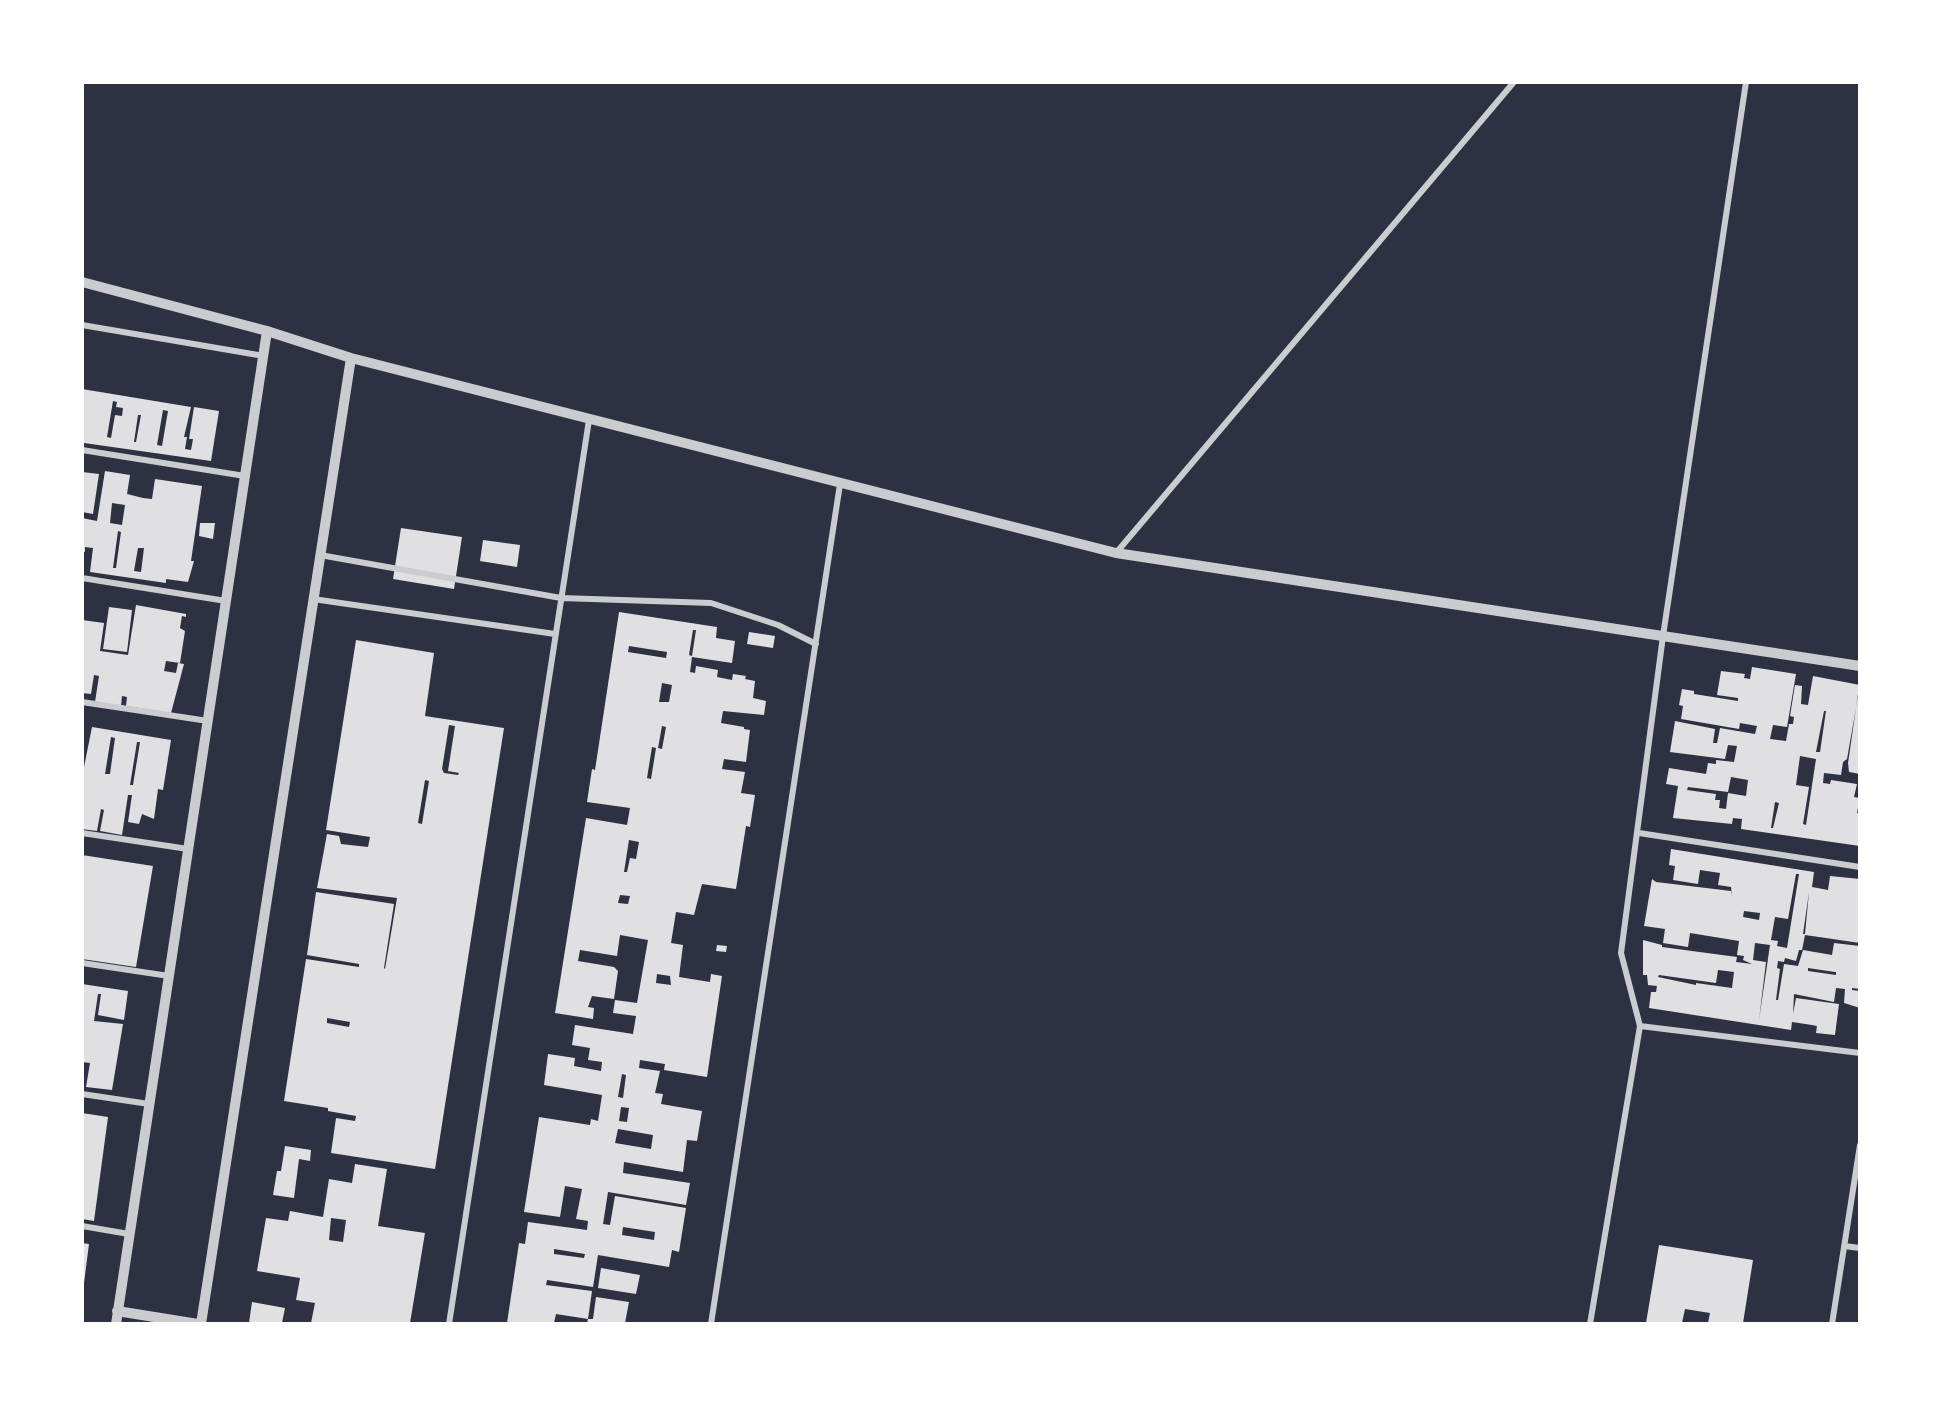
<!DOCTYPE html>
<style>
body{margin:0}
#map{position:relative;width:1942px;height:1406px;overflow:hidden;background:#2d3142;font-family:"Noto Sans",sans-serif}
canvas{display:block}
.frame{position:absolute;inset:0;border:84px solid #fff;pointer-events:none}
</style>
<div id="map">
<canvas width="1942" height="1406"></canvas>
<div class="frame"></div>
</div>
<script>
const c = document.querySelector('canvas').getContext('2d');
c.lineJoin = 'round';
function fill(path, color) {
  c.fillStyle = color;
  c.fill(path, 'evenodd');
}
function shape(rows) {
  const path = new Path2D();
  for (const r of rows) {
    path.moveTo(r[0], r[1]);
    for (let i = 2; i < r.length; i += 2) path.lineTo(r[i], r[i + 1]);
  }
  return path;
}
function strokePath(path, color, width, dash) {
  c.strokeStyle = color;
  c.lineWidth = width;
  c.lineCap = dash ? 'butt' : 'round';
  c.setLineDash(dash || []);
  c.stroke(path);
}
fill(shape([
 [82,389,191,407,184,437,187,437,185,449,191,450,193,439,189,439,194,407,219,411,211,461,84,443],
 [113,401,117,402,116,407,123,408,122,416,115,415,111,438,107,437],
 [163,410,168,411,162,446,157,445],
 [138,415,141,415,136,442,134,442],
 [105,471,130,475,127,494,143,498,152,499,155,479,202,486,191,561,194,561,188,582,166,579,166,583,90,572,93,548,85,547,85,552,82,551,82,518,97,521],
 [112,503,125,505,122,525,110,523],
 [118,531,121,532,116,568,113,568],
 [138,548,144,548,141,572,134,571],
 [82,472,99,474,93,514,82,512],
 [200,523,215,523,213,539,199,536],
 [401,528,462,537,454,589,393,579],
 [483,540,520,545,517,567,480,561],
 [136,605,186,614,186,617,182,616,180,628,185,631,180,663,166,661,164,671,176,673,178,663,184,664,171,713,126,706,127,697,122,696,121,706,95,702,99,676,94,675,91,694,82,693,82,620,104,623,100,651,128,655],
 [109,607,132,610,127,652,103,649],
 [619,612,717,627,716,638,735,641,732,663,692,657,690,672,695,673,696,666,718,670,717,677,732,680,733,674,746,676,745,679,755,681,753,698,766,701,764,715,723,711,721,723,744,727,744,729,750,730,746,762,724,759,722,769,745,772,741,793,755,795,750,827,746,826,736,889,702,884,694,915,676,912,671,943,683,945,679,977,710,982,711,974,722,976,707,1077,664,1070,665,1064,640,1060,639,1068,660,1071,655,1093,663,1094,661,1104,702,1111,697,1141,687,1140,683,1172,624,1162,623,1173,690,1183,686,1205,608,1192,603,1224,610,1225,615,1196,686,1208,679,1252,672,1250,669,1267,598,1255,593,1287,547,1280,546,1285,592,1291,588,1319,556,1314,554,1323,507,1323,519,1243,525,1244,528,1222,587,1230,588,1221,576,1219,582,1189,565,1186,560,1217,524,1212,539,1117,590,1125,591,1119,598,1121,602,1095,544,1085,548,1054,575,1058,574,1066,601,1071,602,1062,588,1060,590,1048,572,1045,575,1025,633,1034,636,1016,613,1013,615,1000,637,1003,648,940,620,935,617,956,580,950,578,961,614,967,618,971,614,999,592,996,588,1007,594,1008,593,1019,555,1013,586,818,627,825,630,808,587,802,592,769,595,770],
 [693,630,696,630,692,656,689,655],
 [629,646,667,652,666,658,628,652],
 [662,683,672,685,669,702,659,702],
 [662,726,666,727,662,749,658,748],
 [652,747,656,748,651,779,647,778],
 [629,840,639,842,636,859,630,858,627,872,624,872],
 [620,895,630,896,628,904,618,903],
 [657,974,670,976,671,985,656,983],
 [622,1074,626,1075,623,1098,618,1097],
 [621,1107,629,1108,627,1122,619,1121],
 [618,1129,653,1135,651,1149,615,1143],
 [623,1227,655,1232,654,1240,622,1235],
 [554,1249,585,1254,584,1258,554,1254],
 [749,632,775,636,773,648,747,644],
 [356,640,434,653,425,716,504,728,435,1169,331,1153,336,1118,355,1121,356,1116,328,1111,328,1108,284,1101,306,959,359,967,359,964,307,955,316,892,394,904,384,968,385,969,397,898,317,888,327,834,339,836,341,844,368,847,370,837,326,830],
 [449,725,455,726,448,771,459,773,458,775,444,773,442,769],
 [425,780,429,781,422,824,418,823],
 [327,1018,350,1022,349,1027,327,1023],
 [1752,667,1796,674,1787,727,1773,725,1770,739,1786,741,1789,724,1793,724,1794,717,1790,716,1795,685,1802,686,1801,704,1808,705,1813,676,1860,685,1847,759,1843,762,1841,775,1824,773,1823,783,1830,784,1831,780,1857,784,1854,797,1860,798,1857,813,1860,813,1860,846,1741,829,1742,819,1733,818,1732,824,1673,818,1678,786,1666,784,1669,768,1706,774,1708,763,1716,764,1716,760,1734,762,1737,746,1728,745,1725,759,1670,752,1675,721,1715,729,1713,743,1717,743,1720,728,1755,734,1757,726,1740,723,1739,729,1681,719,1683,706,1679,705,1682,689,1694,691,1694,694,1738,701,1738,698,1717,695,1721,671,1745,674,1744,678,1750,679],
 [1824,711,1826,711,1820,752,1816,752],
 [1800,756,1816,759,1806,825,1803,824,1809,787,1796,785],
 [1731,777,1748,780,1746,796,1728,793,1726,809,1719,808,1720,800,1715,800,1716,794,1687,790,1688,787,1728,792],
 [1775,802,1779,803,1773,828,1771,828],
 [1858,694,1860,694,1860,774,1849,772,1848,763],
 [92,727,171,740,163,790,158,789,154,819,142,814,139,824,128,822,132,795,128,795,122,835,100,831,104,810,101,809,97,831,82,829,82,777],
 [111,737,115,738,110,774,105,774],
 [137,742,140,742,133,785,130,785],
 [1671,849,1814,872,1812,887,1828,890,1830,876,1860,879,1860,943,1805,935,1802,950,1799,950,1796,961,1785,958,1784,962,1778,961,1777,968,1780,969,1776,1000,1778,1000,1784,964,1798,966,1803,950,1832,955,1834,943,1860,946,1860,989,1852,988,1852,990,1860,991,1860,1008,1844,1003,1845,989,1836,988,1834,1002,1794,994,1793,1014,1796,998,1839,1004,1835,1035,1816,1033,1817,1026,1812,1025,1792,1022,1791,1030,1649,1008,1651,992,1656,992,1657,986,1648,985,1647,975,1643,975,1643,940,1662,945,1662,947,1737,957,1736,962,1752,964,1743,960,1744,956,1737,955,1739,941,1690,933,1688,947,1663,943,1665,929,1644,926,1652,879,1656,882,1731,891,1732,896,1731,887,1718,885,1720,873,1700,870,1698,884,1673,880,1675,866,1669,865],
 [1796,874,1799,874,1787,948,1777,946,1778,941,1771,940,1775,917,1788,919],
 [1809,892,1805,934,1803,934],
 [1744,911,1760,913,1759,920,1743,917],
 [1755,943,1770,945,1759,1020,1766,962,1753,960],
 [1808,968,1835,972,1836,972,1836,975,1808,971],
 [1718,970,1734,972,1732,988,1696,983,1696,985,1658,977,1659,975,1716,983],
 [82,855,153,866,136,967,82,959],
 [717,945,727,946,726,952,716,951],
 [82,984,128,991,124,1020,98,1015,101,994,98,994,94,1021,123,1024,112,1090,86,1087,90,1063,82,1062],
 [82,1113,108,1117,94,1221,82,1219],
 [285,1146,311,1150,310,1161,299,1159,294,1198,273,1195,277,1171,281,1171],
 [355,1164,387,1169,378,1226,425,1233,410,1323,311,1323,315,1303,296,1300,300,1278,257,1271,266,1218,288,1221,290,1211,323,1217,329,1179,352,1183],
 [331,1218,346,1220,343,1242,329,1240],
 [82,1243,89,1244,84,1283,82,1283],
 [1659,1245,1753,1260,1743,1323,1708,1323,1710,1313,1685,1309,1682,1323,1646,1323],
 [601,1268,640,1275,636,1294,598,1288],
 [596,1297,629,1302,625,1323,587,1323,588,1319,593,1319],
 [252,1302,285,1308,282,1323,249,1323]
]), '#e0e0e3');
strokePath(shape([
 [82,325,264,356],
 [82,450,245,476],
 [1116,553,1514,82],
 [320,555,561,598,711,603,778,625,816,644],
 [82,578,226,601],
 [313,599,555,634],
 [82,702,208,721],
 [82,833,188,849],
 [1639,833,1860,867],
 [82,963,169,976],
 [1640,1026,1860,1053],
 [82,1094,149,1104],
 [82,1226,129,1234],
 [1844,1246,1860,1248],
 [449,1324,589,420],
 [711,1324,840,484],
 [1590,1324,1640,1026,1621,953,1663,636,1746,82],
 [1832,1324,1860,1145]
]), '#caccd0', 6);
strokePath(shape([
 [82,282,267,331,351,358,1116,553,1860,666],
 [117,1311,198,1324],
 [116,1324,267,331],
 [201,1324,351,358]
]), '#caccd0', 10);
</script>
